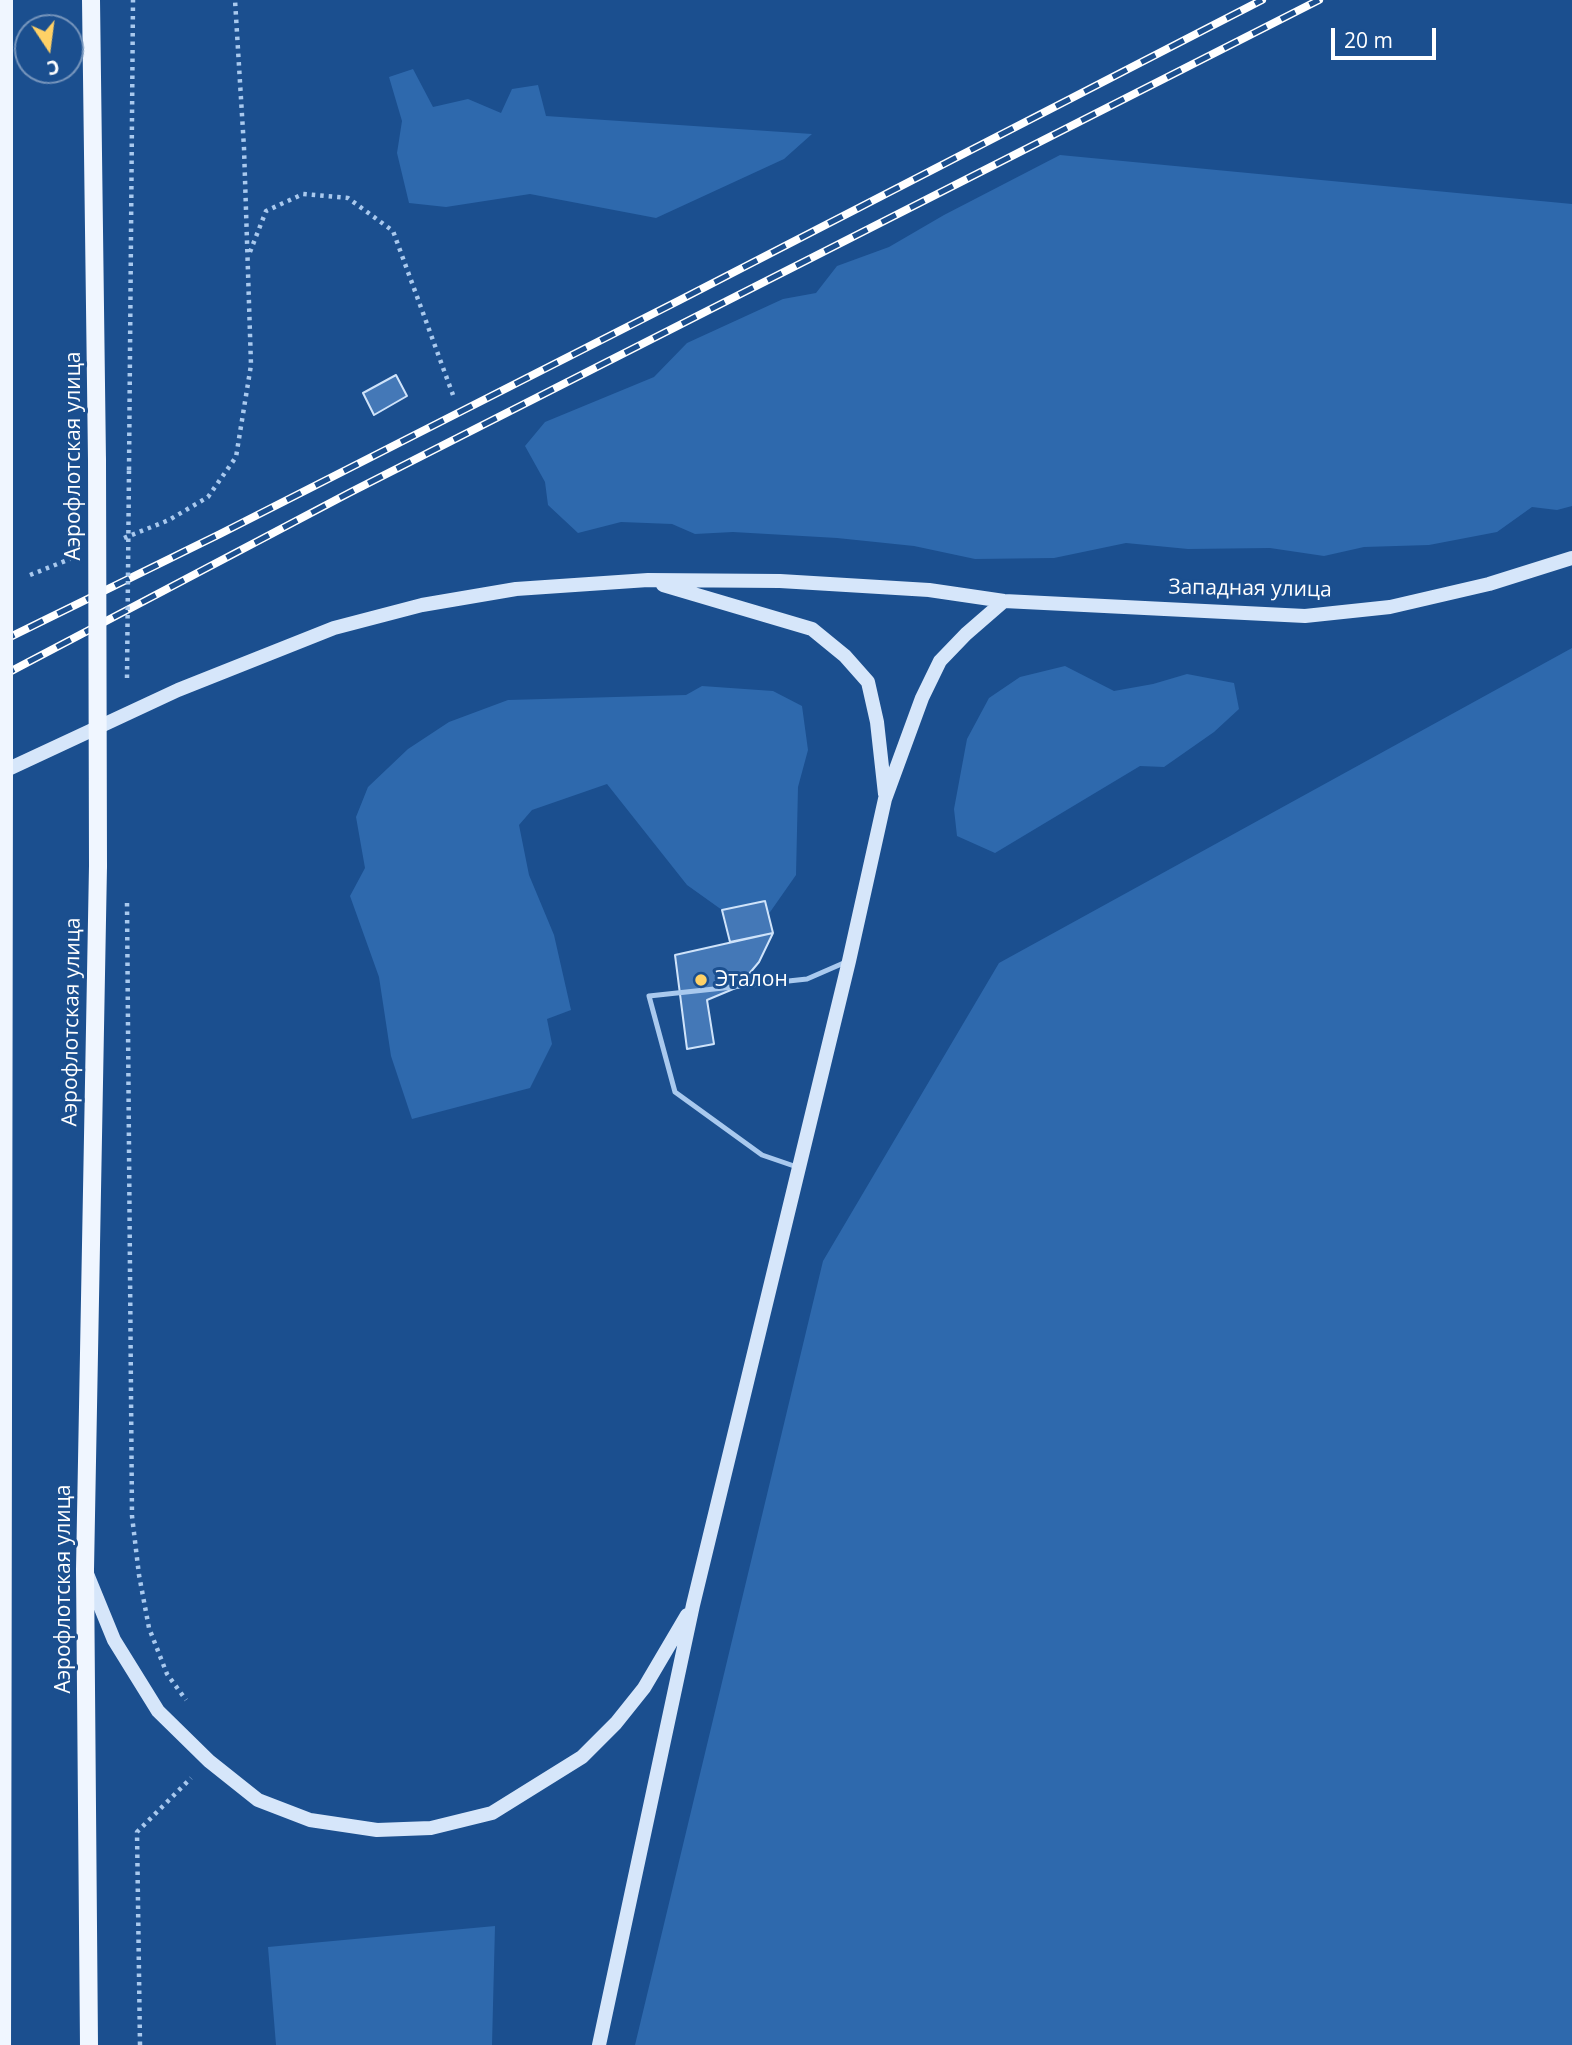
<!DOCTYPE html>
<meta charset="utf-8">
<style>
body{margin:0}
#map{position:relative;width:1572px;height:2045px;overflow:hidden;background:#1b4f8f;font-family:"Open Sans",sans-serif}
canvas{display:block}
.north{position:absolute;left:14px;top:14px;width:70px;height:70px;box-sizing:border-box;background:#1b4f8f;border:2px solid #7695bc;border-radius:50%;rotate:167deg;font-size:19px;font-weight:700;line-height:28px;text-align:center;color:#fff}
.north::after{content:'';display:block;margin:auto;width:24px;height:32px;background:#ffd166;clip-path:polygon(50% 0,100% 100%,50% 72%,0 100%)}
.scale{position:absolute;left:1331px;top:28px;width:105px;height:32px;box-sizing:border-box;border:4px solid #fff;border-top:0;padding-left:9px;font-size:21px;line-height:24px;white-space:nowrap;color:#fff;-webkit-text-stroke:5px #1b4f8f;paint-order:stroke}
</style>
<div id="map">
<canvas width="1572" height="2045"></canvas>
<div class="north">С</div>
<div class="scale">20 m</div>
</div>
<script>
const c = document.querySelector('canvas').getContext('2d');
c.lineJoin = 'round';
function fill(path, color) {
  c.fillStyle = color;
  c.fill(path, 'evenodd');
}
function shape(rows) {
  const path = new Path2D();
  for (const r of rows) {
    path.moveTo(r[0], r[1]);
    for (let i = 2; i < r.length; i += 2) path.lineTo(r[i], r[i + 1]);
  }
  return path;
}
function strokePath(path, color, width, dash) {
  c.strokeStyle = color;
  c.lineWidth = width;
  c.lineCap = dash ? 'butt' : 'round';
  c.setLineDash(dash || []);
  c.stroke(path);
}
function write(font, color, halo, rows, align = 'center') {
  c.font = font + ' "Open Sans",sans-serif';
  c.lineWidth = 6;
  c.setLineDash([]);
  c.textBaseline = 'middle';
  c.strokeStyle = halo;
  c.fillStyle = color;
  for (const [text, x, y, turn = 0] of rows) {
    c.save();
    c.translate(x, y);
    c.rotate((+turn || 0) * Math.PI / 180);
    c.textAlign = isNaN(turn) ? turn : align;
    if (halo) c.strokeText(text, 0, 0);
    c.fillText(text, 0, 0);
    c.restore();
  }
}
fill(shape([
 [413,69,433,107,468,99,501,113,512,89,538,85,546,116,812,134,784,159,656,218,530,194,446,207,409,203,397,153,402,121,389,77],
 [1060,155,1572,204,1572,506,1557,510,1532,507,1497,532,1429,545,1364,547,1324,556,1270,548,1188,549,1126,543,1054,558,975,559,914,546,837,538,733,532,695,534,672,524,621,522,578,533,548,505,545,482,525,446,545,422,654,377,687,343,783,299,816,293,837,266,889,247,944,215],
 [1572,648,1572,2045,635,2045,823,1261,999,963],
 [1065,666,1114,691,1153,684,1187,674,1234,683,1239,709,1214,732,1164,767,1140,766,995,853,957,836,954,809,967,739,989,698,1020,677],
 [702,686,773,691,802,706,808,750,798,787,796,875,768,915,765,901,722,910,687,885,607,784,532,810,519,825,529,875,554,935,571,1010,547,1019,552,1044,530,1088,412,1119,391,1056,379,977,350,896,365,868,356,817,368,787,408,749,449,722,508,700,686,695],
 [495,1926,492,2045,276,2045,268,1947]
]), '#2e69ad');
const building = shape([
 [396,375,407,396,374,415,363,393,396,375],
 [765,901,773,933,730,942,722,910,765,901],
 [773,933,759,962,738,987,707,1000,714,1044,687,1049,675,955,773,933]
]);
fill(building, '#4478b7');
strokePath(building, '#cfe3fa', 2);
strokePath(shape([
 [250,252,266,211,303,194,348,198,393,231,453,395],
 [129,470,133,0],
 [124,538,169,520,208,497,236,457,251,365,244,148,235,0],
 [30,575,70,559],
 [127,903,132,1516,139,1575,149,1628,167,1674,186,1700],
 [140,2045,137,1832,191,1778]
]), '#a9c9ee', 4.5, [3.5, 5]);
strokePath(shape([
 [797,1167,762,1155,675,1092,649,996,807,979,846,962]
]), '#a9c9ee', 5);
strokePath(shape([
 [663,585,812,629,845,656,868,682,877,722,885,794],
 [0,773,178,690,334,628,422,605,516,589,648,580,780,581,929,590,1004,601,1305,616,1390,607,1489,584,1572,558],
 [87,1574,114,1640,158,1711,209,1761,258,1800,310,1820,377,1830,431,1828,492,1813,582,1757,616,1723,644,1688,687,1615],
 [599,2045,693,1605,849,961,885,799,922,698,940,661,966,634,1004,601]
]), '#d6e6fa', 14);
strokePath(shape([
 [4,0,4,497],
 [91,0,97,460],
 [2,2045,4,772],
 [89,2045,85,1569,98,866]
]), '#f0f6ff', 18);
const rail = shape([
 [0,642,220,534,680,300,1262,0],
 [0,677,349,493,1319,0]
]);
strokePath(rail, '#fff', 8);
strokePath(rail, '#1b4f8f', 5, [16]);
strokePath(shape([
 [127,678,129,470]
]), '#a9c9ee', 4.5, [3.5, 5]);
strokePath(shape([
 [97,460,98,866],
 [4,772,4,497]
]), '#f0f6ff', 18);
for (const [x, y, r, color] of [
 [701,980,7,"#ffd166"]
]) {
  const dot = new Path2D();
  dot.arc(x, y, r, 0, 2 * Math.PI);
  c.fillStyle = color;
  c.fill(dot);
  strokePath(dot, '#1b4f8f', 2.5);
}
write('21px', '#fff', '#1b4f8f', [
 ["Аэрофлотская улица",74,456,-90],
 ["Западная улица",1250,589,1],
 ["Аэрофлотская улица",72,1022,-89],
 ["Аэрофлотская улица",64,1589,-90]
]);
write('21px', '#fff', '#1b4f8f', [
 ["Эталон",715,980]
], 'left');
</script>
